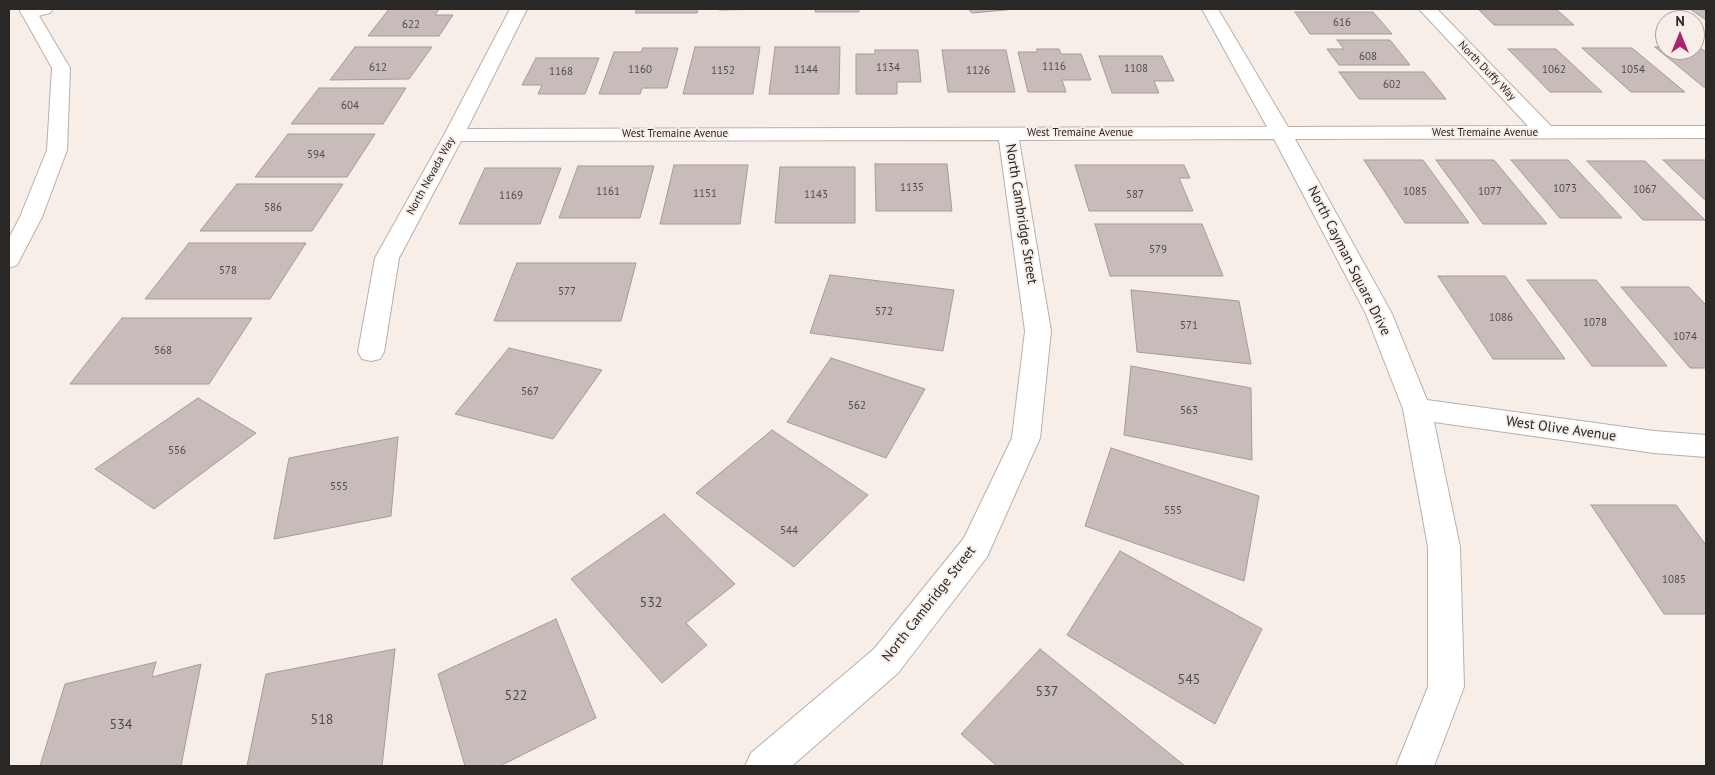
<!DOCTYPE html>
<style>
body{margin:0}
#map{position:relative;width:1715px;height:775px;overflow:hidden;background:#f8eee8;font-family:"PT Sans",sans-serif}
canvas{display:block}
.frame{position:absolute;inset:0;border:10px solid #2a2725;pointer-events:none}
.north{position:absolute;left:1655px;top:10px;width:50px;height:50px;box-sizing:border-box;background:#f8eee8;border:1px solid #a69e9a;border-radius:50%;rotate:0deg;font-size:14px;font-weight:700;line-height:20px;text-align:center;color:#2a2725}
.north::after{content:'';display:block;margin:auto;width:18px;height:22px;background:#aa236b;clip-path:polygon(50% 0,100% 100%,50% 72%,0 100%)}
</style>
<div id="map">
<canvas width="1715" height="775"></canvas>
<div class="frame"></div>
<div class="north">N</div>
</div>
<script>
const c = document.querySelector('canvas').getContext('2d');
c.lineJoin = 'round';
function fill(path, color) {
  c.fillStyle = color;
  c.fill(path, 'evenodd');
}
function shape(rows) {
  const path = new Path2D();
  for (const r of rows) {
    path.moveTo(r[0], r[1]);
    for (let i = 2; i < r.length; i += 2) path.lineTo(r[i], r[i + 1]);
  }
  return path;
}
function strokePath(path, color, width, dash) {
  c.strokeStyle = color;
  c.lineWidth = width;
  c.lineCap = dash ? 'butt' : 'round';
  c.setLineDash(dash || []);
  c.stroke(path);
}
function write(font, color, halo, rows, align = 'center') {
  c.font = font + ' "PT Sans",sans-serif';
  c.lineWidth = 4;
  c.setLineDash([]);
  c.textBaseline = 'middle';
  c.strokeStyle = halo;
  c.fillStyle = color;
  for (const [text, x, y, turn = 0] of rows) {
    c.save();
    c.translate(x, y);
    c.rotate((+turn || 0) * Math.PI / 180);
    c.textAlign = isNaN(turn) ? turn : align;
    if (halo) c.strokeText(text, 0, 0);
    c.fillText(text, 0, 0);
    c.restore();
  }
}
const building = shape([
 [389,9,439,9,435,15,453,15,439,36,368,36,389,9],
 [637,9,698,9,697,13,635,13,637,9],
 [719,9,779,9,719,10,719,9],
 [816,9,859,9,859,12,815,12,816,9],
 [968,9,1016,9,972,13,968,9],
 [1478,9,1556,9,1574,25,1494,25,1478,9],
 [1690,9,1706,9,1706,20,1690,9],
 [1295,12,1373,12,1392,34,1310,34,1295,12],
 [1337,40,1390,40,1410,65,1339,65,1327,49,1344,49,1337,40],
 [355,47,432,47,409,79,330,80,355,47],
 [695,47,760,47,753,94,683,94,695,47],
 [775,47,840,47,839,94,769,94,775,47],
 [1655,47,1665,47,1665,50,1695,50,1695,47,1699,47,1706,52,1706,89,1655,47],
 [643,48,678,48,667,88,642,88,640,94,599,94,614,52,641,52,643,48],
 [1582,48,1632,48,1685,92,1631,92,1582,48],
 [1037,49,1059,49,1061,54,1081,54,1091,80,1062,80,1066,92,1028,92,1018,52,1037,52,1037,49],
 [1508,49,1556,49,1602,92,1550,92,1508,49],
 [875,50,918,50,921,82,897,82,897,94,856,94,856,54,875,54,875,50],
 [942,50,1006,50,1015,92,948,92,942,50],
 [1099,56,1162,56,1174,81,1154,81,1159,93,1112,93,1099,56],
 [536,58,599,58,585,94,538,94,542,85,522,85,536,58],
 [1339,72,1424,72,1446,99,1359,99,1339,72],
 [319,88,406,88,383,124,291,124,319,88],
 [288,134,375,134,347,177,255,177,288,134],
 [1364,160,1423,160,1469,223,1405,223,1364,160],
 [1436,160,1494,160,1547,224,1483,224,1436,160],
 [1511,160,1568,160,1622,218,1560,218,1511,160],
 [1663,160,1706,160,1706,201,1663,160],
 [1587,161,1645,161,1705,220,1643,220,1587,161],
 [875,164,947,164,952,211,876,211,875,164],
 [674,165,748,165,740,224,660,224,674,165],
 [1075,165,1184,165,1190,178,1179,178,1193,211,1089,211,1075,165],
 [578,166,654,166,640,218,559,218,578,166],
 [780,167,855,167,855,223,775,223,780,167],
 [485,168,561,168,540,224,459,224,485,168],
 [237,184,343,184,312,231,200,231,237,184],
 [1095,224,1202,224,1223,276,1110,276,1095,224],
 [189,243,306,243,270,299,145,299,189,243],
 [517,263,636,263,621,321,494,321,517,263],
 [830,275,954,290,943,351,810,333,830,275],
 [1438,276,1505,276,1565,359,1493,359,1438,276],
 [1527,280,1596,280,1667,366,1592,366,1527,280],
 [1621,287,1689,287,1706,305,1706,368,1690,368,1621,287],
 [1131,290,1239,301,1251,364,1137,352,1131,290],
 [122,318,252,318,209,384,70,384,122,318],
 [509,348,602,370,553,439,455,414,509,348],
 [831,358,925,389,886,458,787,422,831,358],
 [1131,366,1251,388,1252,460,1124,435,1131,366],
 [198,398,256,433,154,509,95,469,198,398],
 [772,430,868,495,794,567,696,493,772,430],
 [398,437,391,516,274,539,289,458,398,437],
 [1111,448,1259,496,1244,581,1085,526,1111,448],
 [1591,505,1676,505,1706,545,1706,614,1664,614,1591,505],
 [664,514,735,584,686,623,707,645,662,683,571,579,664,514],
 [1120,551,1262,629,1215,724,1067,635,1120,551],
 [556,619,596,718,500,766,465,766,438,674,556,619],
 [395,649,382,766,247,766,266,674,395,649],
 [1040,649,1185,766,997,766,961,734,1040,649],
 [156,662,152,677,201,664,181,766,40,766,65,684,156,662]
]);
fill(building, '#c7bcb9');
strokePath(building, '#a59b97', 1);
const minor = shape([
 [24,9,53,9,50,13,30,18,24,17,21,13,24,9],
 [510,9,527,9,467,129,1267,127,1202,9,1218,9,1288,127,1528,126,1419,9,1437,9,1551,126,1706,126,1706,138,1295,139,1392,314,1427,400,1654,431,1706,435,1706,457,1654,453,1434,422,1460,547,1464,687,1434,766,1396,766,1428,687,1428,547,1403,409,1366,314,1274,139,1019,140,1051,331,1040,438,987,557,898,673,792,766,745,766,751,753,874,649,964,538,1012,438,1025,331,999,140,461,141,399,258,384,352,380,359,371,361,362,359,358,352,375,258,444,135,510,9]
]);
const tertiary = shape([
 [19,9,35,9,70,68,67,150,42,217,17,265,9,268,9,238,20,217,47,150,52,68,19,9]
]);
strokePath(minor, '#b9b0ab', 2);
strokePath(tertiary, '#b9b0ab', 2);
fill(minor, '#fff');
fill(tertiary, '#fff');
write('11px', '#514c4a', null, [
 ["616",1342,23],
 ["622",411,25],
 ["608",1368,57],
 ["1116",1054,67],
 ["612",378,68],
 ["1134",888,68],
 ["1108",1136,69],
 ["1160",640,70],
 ["1144",806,70],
 ["1062",1554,70],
 ["1054",1633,70],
 ["1152",723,71],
 ["1126",978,71],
 ["1168",561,72],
 ["602",1392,85],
 ["604",350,106],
 ["594",316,155],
 ["1135",912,188],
 ["1073",1565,189],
 ["1067",1645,190],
 ["1161",608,192],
 ["1085",1415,192],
 ["1077",1490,192],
 ["1151",705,194],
 ["1143",816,195],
 ["587",1135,195],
 ["1169",511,196],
 ["586",273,208],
 ["579",1158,250],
 ["578",228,271],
 ["577",567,292],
 ["572",884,312],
 ["1086",1501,318],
 ["1078",1595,323],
 ["571",1189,326],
 ["1074",1685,337],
 ["568",163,351],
 ["567",530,392],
 ["562",857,406],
 ["563",1189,411],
 ["556",177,451],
 ["555",339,487],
 ["555",1173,511],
 ["544",789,531],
 ["1085",1674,580]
]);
write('11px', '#2a2725', '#f8eee8', [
 ["North Duffy Way",1487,71,46],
 ["West Tremaine Avenue",1080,133],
 ["West Tremaine Avenue",1485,133],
 ["West Tremaine Avenue",675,134],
 ["North Nevada Way",431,176,-61]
]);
write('14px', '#2a2725', '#f8eee8', [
 ["North Cambridge Street",1021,214,81],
 ["North Cayman Square Drive",1349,261,63],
 ["West Olive Avenue",1561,429,8],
 ["North Cambridge Street",929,604,-52]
]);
write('14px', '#514c4a', null, [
 ["532",651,603],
 ["545",1189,680],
 ["537",1047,692],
 ["522",516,696],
 ["518",322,720],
 ["534",121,725]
]);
</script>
